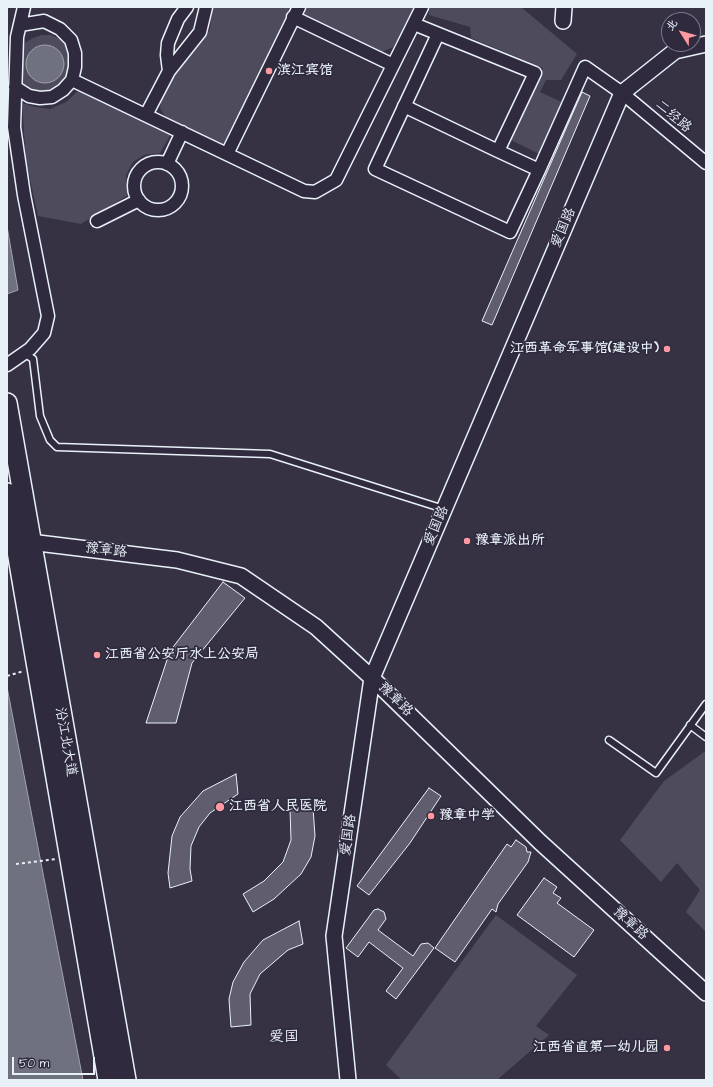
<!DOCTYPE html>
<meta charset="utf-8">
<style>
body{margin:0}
#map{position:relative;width:713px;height:1087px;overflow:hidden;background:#363244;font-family:"Architects Daughter","LXGW WenKai TC",sans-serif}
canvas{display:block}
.frame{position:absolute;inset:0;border:8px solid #e8f1f8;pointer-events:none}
.north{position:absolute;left:661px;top:12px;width:40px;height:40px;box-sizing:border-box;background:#2f2a3d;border:1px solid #797a88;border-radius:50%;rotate:307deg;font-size:11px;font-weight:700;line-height:16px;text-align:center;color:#e8f1f8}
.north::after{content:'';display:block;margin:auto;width:14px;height:18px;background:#ff9aa2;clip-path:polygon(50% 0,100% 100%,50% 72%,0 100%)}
.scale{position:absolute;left:12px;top:1057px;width:83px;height:18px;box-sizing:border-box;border:2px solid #e8f1f8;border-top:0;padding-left:5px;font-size:12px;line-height:14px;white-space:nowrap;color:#e8f1f8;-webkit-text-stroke:3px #2f2a3d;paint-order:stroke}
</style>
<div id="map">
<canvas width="713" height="1087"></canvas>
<div class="frame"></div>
<div class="north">北</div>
<div class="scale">50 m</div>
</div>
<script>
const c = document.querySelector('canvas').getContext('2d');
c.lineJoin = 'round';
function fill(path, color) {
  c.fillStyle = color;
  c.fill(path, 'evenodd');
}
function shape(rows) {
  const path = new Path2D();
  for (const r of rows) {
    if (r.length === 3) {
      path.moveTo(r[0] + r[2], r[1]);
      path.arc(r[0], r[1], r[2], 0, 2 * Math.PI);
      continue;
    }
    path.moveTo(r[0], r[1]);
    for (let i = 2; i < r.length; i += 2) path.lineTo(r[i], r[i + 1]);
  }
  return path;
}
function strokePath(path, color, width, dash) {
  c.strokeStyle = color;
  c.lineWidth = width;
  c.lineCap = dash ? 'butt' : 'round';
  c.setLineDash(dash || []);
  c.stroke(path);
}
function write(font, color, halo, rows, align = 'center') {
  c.font = font + ' "Architects Daughter","LXGW WenKai TC",sans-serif';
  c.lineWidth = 3.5;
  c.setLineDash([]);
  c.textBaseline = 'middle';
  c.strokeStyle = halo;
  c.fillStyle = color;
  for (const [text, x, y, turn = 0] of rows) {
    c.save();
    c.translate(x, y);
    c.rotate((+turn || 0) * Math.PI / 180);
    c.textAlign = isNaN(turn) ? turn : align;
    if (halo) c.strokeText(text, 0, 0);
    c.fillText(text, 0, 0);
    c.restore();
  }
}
fill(shape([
 [212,7,293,7,227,143,222,145,174,122,164,115,160,108,162,97,168,84,201,43,210,29],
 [307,7,414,7,412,15,393,47,382,52,304,14],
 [430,7,521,7,577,54,561,80,546,80,540,92,566,104,543,156,511,140,543,68,471,38,470,27,429,15],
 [42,35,51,35,60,39,67,45,74,71,54,93,34,92,26,87,19,79,19,51,25,43,33,38],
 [79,90,171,134,160,153,144,155,133,162,126,175,128,195,81,224,38,216,26,161,22,103,35,107,50,109,66,102],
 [704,752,706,754,706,932,686,912,700,890,677,863,661,882,620,840,664,781],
 [496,915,577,975,536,1026,549,1035,497,1080,402,1080,386,1065]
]), '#4d4b5c');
const water = shape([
 [45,64,19],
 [7,226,18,290,7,294,7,226],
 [7,687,53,925,83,1080,7,1080,7,687]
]);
fill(water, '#70717f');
strokePath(water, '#a0a4af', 1);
const building = shape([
 [582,92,590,96,492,325,482,321,582,92],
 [223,582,245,598,192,663,176,723,146,723,170,651,223,582],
 [236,774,238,794,210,813,199,827,191,846,190,869,192,881,170,888,168,873,172,836,180,817,203,791,236,774],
 [429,788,441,796,410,843,369,895,357,886,429,788],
 [313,808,315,836,311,857,301,874,274,899,253,912,243,894,264,881,283,862,291,840,290,809,313,808],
 [516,840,526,847,527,852,531,852,528,862,498,904,496,912,492,909,455,962,435,948,507,844,511,847,516,840],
 [544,878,557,887,553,893,561,898,557,903,594,930,574,957,517,915,544,878],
 [378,909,384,912,386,919,378,930,413,956,421,944,428,943,434,948,396,999,386,991,403,968,369,942,358,957,346,948,374,910,378,909],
 [299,921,303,944,288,950,260,974,250,994,251,1025,231,1027,229,999,233,982,244,962,263,940,299,921]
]);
fill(building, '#605e6e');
strokePath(building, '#e8f1f8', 1);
const service = shape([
 [24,353,33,359,40,416,50,440,57,447,270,454,444,509],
 [690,725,706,737],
 [609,740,656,773,706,704]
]);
const minor = shape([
 [293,17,393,65],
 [438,34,375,169,510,232,539,170,498,151],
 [169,71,167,55,168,43,178,19,187,7],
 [72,80,304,191,315,192,336,180,422,7],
 [15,87,29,96,40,98,52,97,63,90,72,80,75,67,75,53,71,40,60,29,44,21,20,25],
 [404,106,498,151,535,73,414,24],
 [146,115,169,71,200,32,206,7],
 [227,154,299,7],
 [158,186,24],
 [167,164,182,132],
 [539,170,585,67,622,93,706,163],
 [97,221,139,200],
 [7,365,30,349,44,333,48,316,24,195,14,127,17,37,24,7]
]);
const tertiary = shape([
 [563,21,564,7],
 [21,545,30,542,177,560,241,576,316,627,372,678,540,842,706,993],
 [348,1080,334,936,372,678,622,93,675,51,706,44]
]);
const primary = shape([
 [7,403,126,1080],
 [7,493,108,1080]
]);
strokePath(service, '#e8f1f8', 9);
strokePath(minor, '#e8f1f8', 15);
strokePath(tertiary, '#e8f1f8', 18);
strokePath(primary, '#e8f1f8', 22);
strokePath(shape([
 [7,676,24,671],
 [16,864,56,859]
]), '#e8f1f8', 2, [3, 3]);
strokePath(service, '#2f2a3d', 6);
strokePath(minor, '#2f2a3d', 12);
strokePath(tertiary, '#2f2a3d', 15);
strokePath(primary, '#2f2a3d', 19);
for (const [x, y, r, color] of [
 [269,71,4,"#ff9aa2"],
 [667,349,4,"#ff9aa2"],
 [467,541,4,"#ff9aa2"],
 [97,655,4,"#ff9aa2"],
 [220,807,5,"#ff9aa2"],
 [431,816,4,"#ff9aa2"],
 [667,1048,4,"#ff9aa2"]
]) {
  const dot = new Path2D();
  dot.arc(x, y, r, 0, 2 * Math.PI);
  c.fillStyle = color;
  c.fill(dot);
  strokePath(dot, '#2f2a3d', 1.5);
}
write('bold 14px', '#e8f1f8', '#2f2a3d', [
 ["滨江宾馆",277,71],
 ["江西革命军事馆(建设中)",659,349,"right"],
 ["豫章派出所",475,541],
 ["江西省公安厅水上公安局",105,655],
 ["江西省人民医院",229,807],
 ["豫章中学",439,816],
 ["江西省直第一幼儿园",659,1048,"right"]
], 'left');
write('14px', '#e8f1f8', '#2f2a3d', [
 ["二经路",673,117,40],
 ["爱国路",564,228,-67],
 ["爱国路",437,526,-67],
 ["豫章路",106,551,6],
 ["豫章路",395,700,44],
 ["沿江北大道",65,742,80],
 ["爱国路",349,835,-82],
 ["豫章路",630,924,42]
]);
write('15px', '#e8f1f8', '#2f2a3d', [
 ["爱国",284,1038]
]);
</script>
